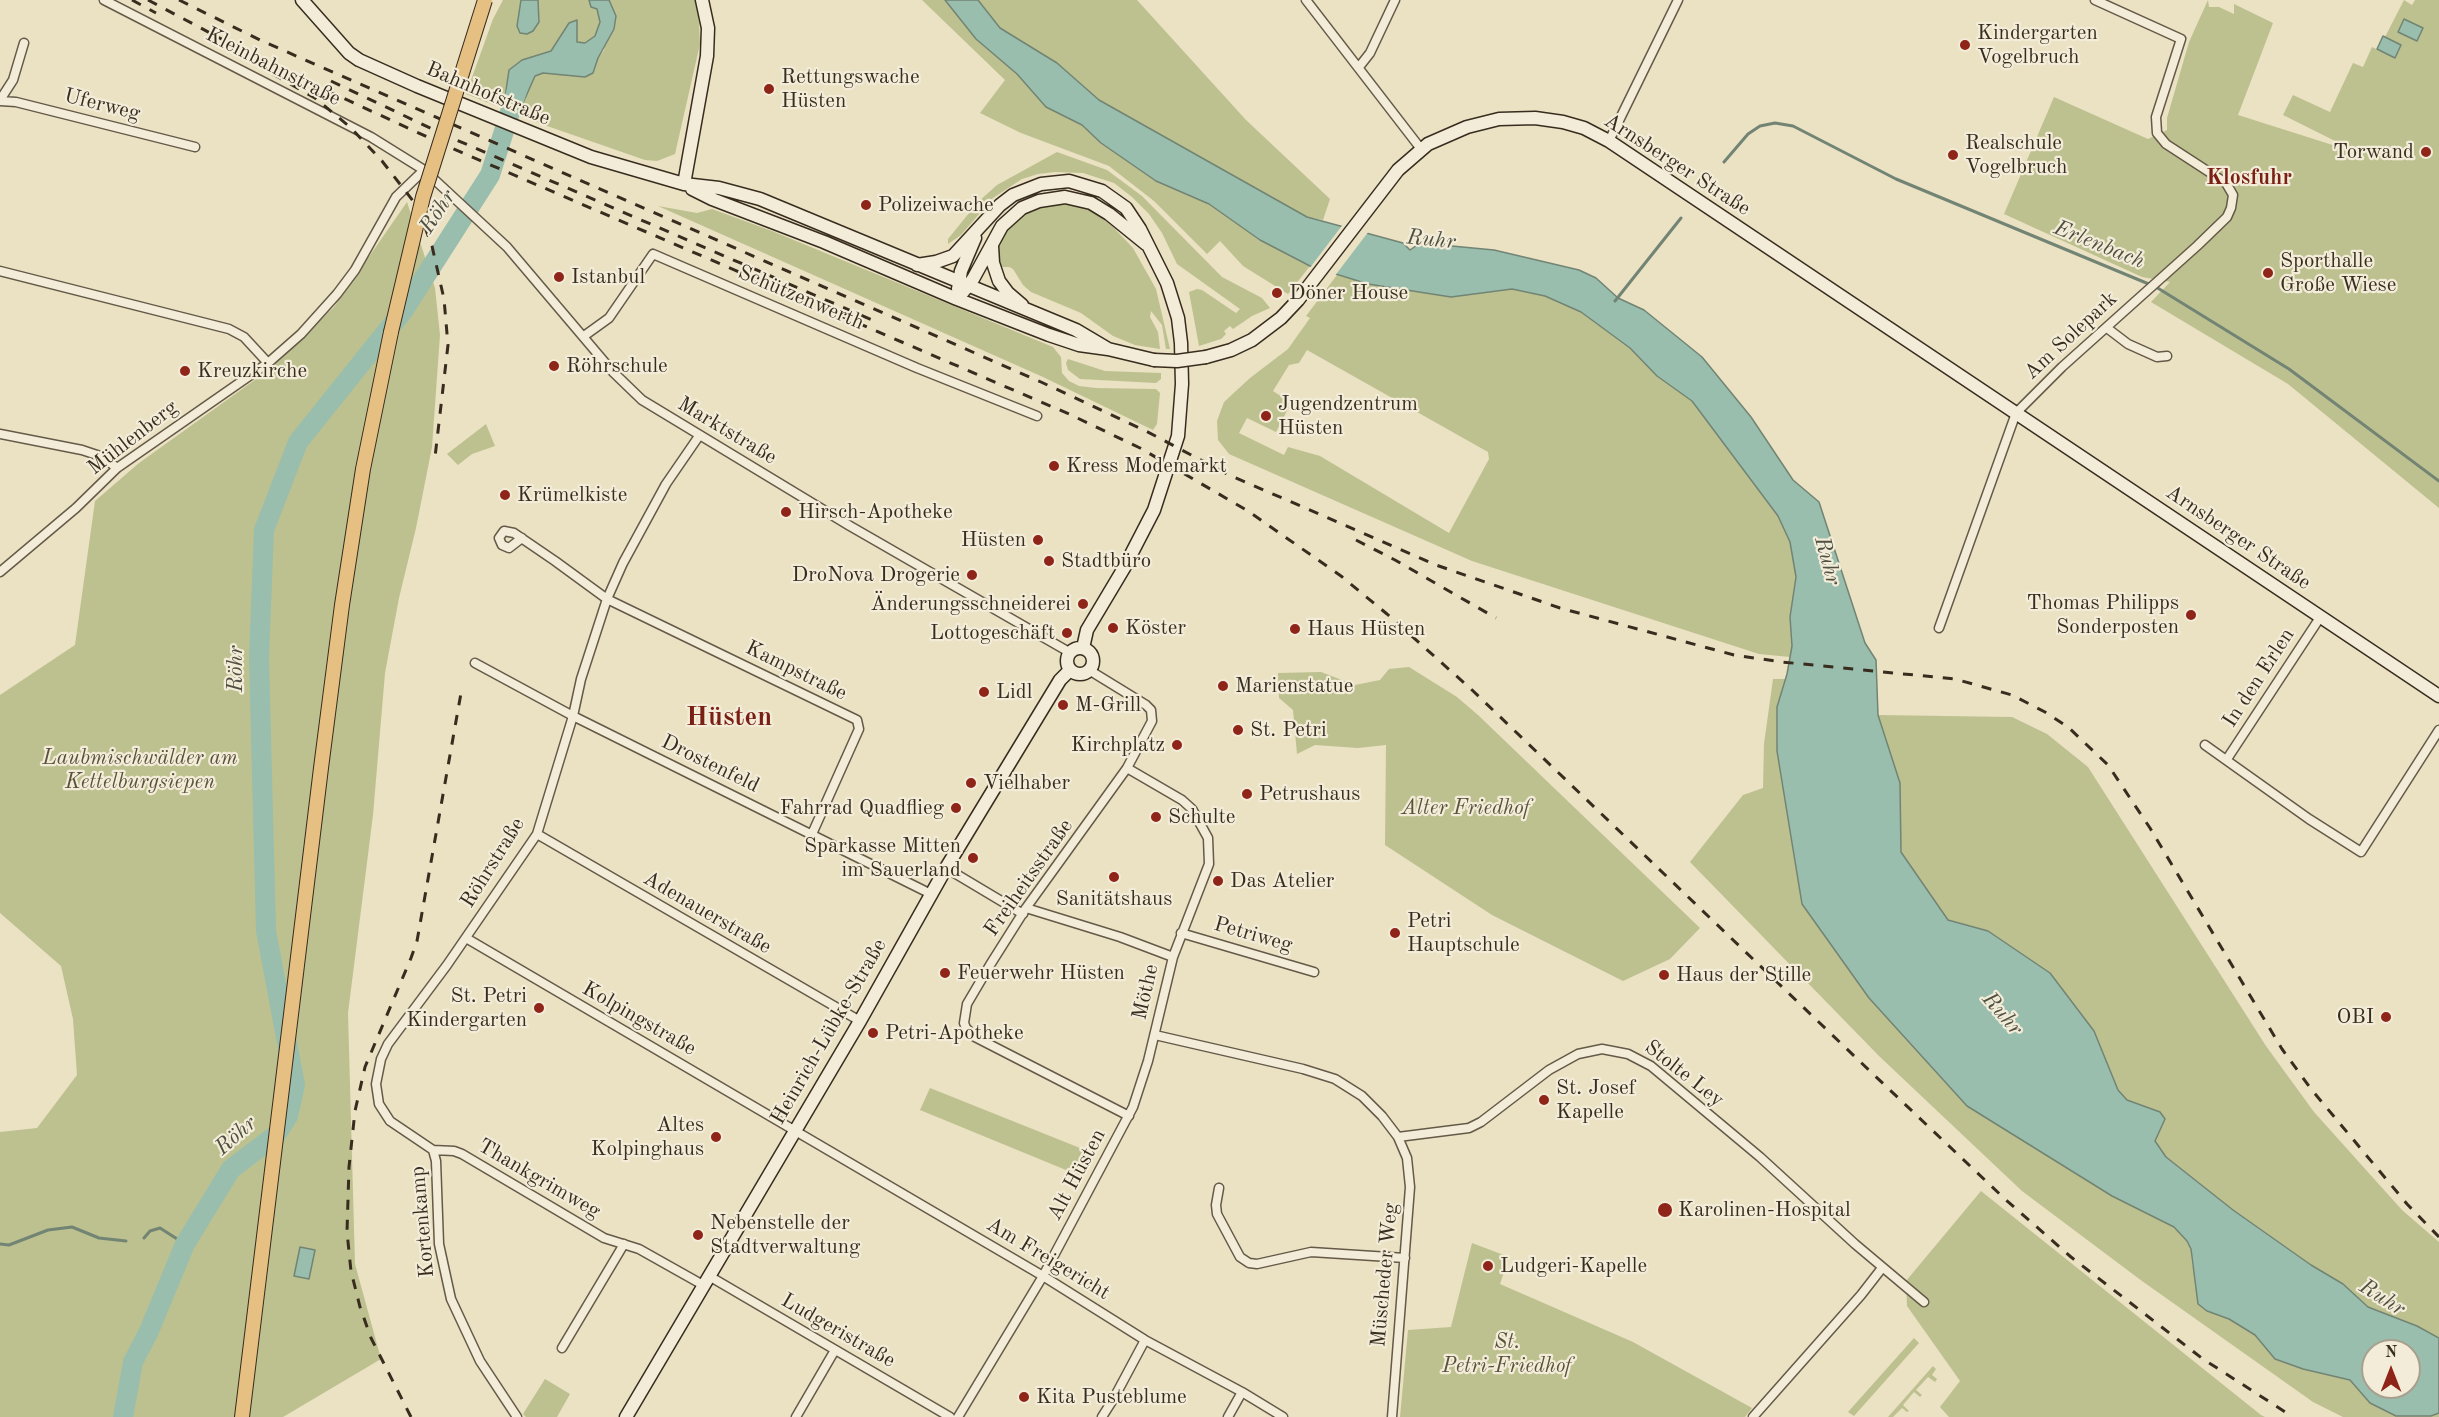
<!DOCTYPE html>
<meta charset="utf-8">
<style>
body{margin:0}
#map{position:relative;width:2439px;height:1417px;overflow:hidden;background:#ebe1c3;font-family:"Old Standard TT",serif}
canvas{display:block}
.north{position:absolute;left:2361px;top:1339px;width:60px;height:60px;box-sizing:border-box;background:#f2ecd8;border:2px solid #a89f8e;border-radius:50%;rotate:0deg;font-size:16px;font-weight:700;line-height:24px;text-align:center;color:#382c1f}
.north::after{content:'';display:block;margin:auto;width:21px;height:27px;background:#8f2418;clip-path:polygon(50% 0,100% 100%,50% 72%,0 100%)}
</style>
<div id="map">
<canvas width="2439" height="1417"></canvas>
<div class="north">N</div>
</div>
<script>
const c = document.querySelector('canvas').getContext('2d');
c.lineJoin = 'round';
function fill(path, color) {
  c.fillStyle = color;
  c.fill(path, 'evenodd');
}
function shape(rows) {
  const path = new Path2D();
  for (const r of rows) {
    if (r.length === 3) {
      path.moveTo(r[0] + r[2], r[1]);
      path.arc(r[0], r[1], r[2], 0, 2 * Math.PI);
      continue;
    }
    path.moveTo(r[0], r[1]);
    for (let i = 2; i < r.length; i += 2) path.lineTo(r[i], r[i + 1]);
  }
  return path;
}
function strokePath(path, color, width, dash) {
  c.strokeStyle = color;
  c.lineWidth = width;
  c.lineCap = dash ? 'butt' : 'round';
  c.setLineDash(dash || []);
  c.stroke(path);
}
function write(font, color, halo, rows, align = 'center') {
  c.font = font + ' "Old Standard TT",serif';
  c.lineWidth = 4.5;
  c.setLineDash([]);
  c.textBaseline = 'middle';
  c.strokeStyle = halo;
  c.fillStyle = color;
  for (const [text, x, y, turn = 0] of rows) {
    c.save();
    c.translate(x, y);
    c.rotate((+turn || 0) * Math.PI / 180);
    c.textAlign = isNaN(turn) ? turn : align;
    if (halo) c.strokeText(text, 0, 0);
    c.fillText(text, 0, 0);
    c.restore();
  }
}
fill(shape([
 [503,0,521,0,517,26,521,33,526,34,533,31,539,22,538,0,589,0,591,7,597,8,600,22,595,36,585,43,576,42,522,60,535,76,543,73,585,77,593,73,598,58,604,50,611,4,609,0,695,0,699,22,700,44,675,154,657,161,645,160,550,127,466,94,493,19],
 [922,0,945,0,976,39,1017,74,1046,107,1082,125,1101,143,1156,181,1209,204,1260,240,1310,266,1288,294,1243,266,1220,241,1207,254,1154,201,1109,166,1021,133,980,113,1005,80],
 [978,0,1137,0,1246,120,1330,199,1323,220,1307,217,1099,100,1057,63,1000,28],
 [2208,0,2209,7,2219,7,2234,14,2234,4,2273,23,2238,115,2361,154,2283,115,2293,95,2330,112,2353,63,2363,67,2372,47,2395,58,2401,45,2385,37,2404,0,2412,5,2415,0,2439,0,2439,508,2288,384,2151,302,2170,282,2142,277,2004,214,2054,97,2148,139,2167,130,2167,118,2189,42],
 [1057,152,1107,170,1142,196,1222,277,1262,298,1270,308,1252,316,1233,329,1230,326,1224,331,1226,334,1221,339,1199,346,1189,292,1197,289,1202,290,1236,313,1240,309,1177,264,1162,233,1149,214,1132,197,1114,183,1083,173,1055,172,1038,174,1022,179,993,198,961,235,948,244,948,239,978,202,997,185],
 [407,202,435,288,440,335,432,447,416,528,399,598,385,673,373,815,348,1013,355,1264,381,1359,283,1417,0,1417,0,1132,37,1128,77,1075,73,1019,61,966,0,913,0,695,75,645,95,501,139,463,270,369,334,307],
 [1059,203,1090,209,1112,226,1133,248,1156,289,1170,349,1166,349,1162,325,1151,311,1150,317,1158,332,1160,349,1135,345,1113,336,1081,313,1031,292,1023,285,1013,269,1009,267,1001,267,999,260,999,245,1007,229,1021,216,1038,208],
 [658,206,697,213,712,209,772,231,1053,347,1061,357,1062,373,1069,381,1079,386,1096,388,1156,389,1160,393,1157,424,1153,430,1043,377],
 [1337,275,1350,279,1451,297,1512,289,1545,296,1581,312,1630,348,1657,376,1692,401,1778,516,1790,542,1796,577,1790,617,1792,646,1790,657,1759,654,1472,561,1229,454,1218,440,1217,421,1224,402,1250,378,1288,349,1310,318,1306,316],
 [1307,350,1488,452,1489,459,1449,533,1320,456,1288,447,1284,455,1239,433,1247,418,1276,432,1290,405,1287,400,1273,391,1289,365,1299,363],
 [1068,359,1105,371,1161,373,1161,379,1156,383,1080,379,1068,370,1066,363],
 [486,424,495,446,472,454,458,465,447,454],
 [1409,667,1457,697,1478,715,1700,928,1670,959,1623,981,1492,915,1385,845,1386,745,1358,748,1315,745,1297,754,1293,710,1279,698,1278,673,1321,672,1355,685,1380,680,1389,669],
 [1773,679,1785,679,1777,707,1777,751,1802,904,2112,1196,2174,1227,2187,1241,2191,1249,2192,1264,2207,1311,2229,1319,2255,1335,2275,1359,2350,1380,2370,1403,2396,1416,2431,1416,2439,1413,2439,1417,2343,1417,2313,1402,2142,1281,2022,1191,1879,1056,1690,862,1743,795,1763,788,1764,744],
 [1878,715,2012,717,2047,734,2088,767,2266,1046,2314,1112,2402,1210,2439,1242,2439,1338,2417,1326,2368,1307,2343,1284,2311,1265,2233,1210,2166,1157,2155,1141,2160,1112,2127,1100,2118,1090,2094,1031,1988,931,1948,920,1901,852,1900,783],
 [930,1088,1095,1154,1083,1177,920,1110],
 [1981,1191,2261,1415,2265,1417,1949,1417,1940,1407,1960,1381,1907,1306,1906,1281],
 [1472,1243,1509,1257,1500,1284,1633,1342,1752,1408,1745,1417,1400,1417,1408,1330,1451,1327],
 [1914,1338,1919,1343,1854,1416,1848,1412],
 [1933,1366,1936,1369,1932,1375,1937,1379,1935,1382,1928,1377,1916,1390,1922,1395,1920,1397,1914,1392,1903,1405,1909,1411,1907,1412,1902,1408,1893,1417,1888,1417],
 [545,1379,570,1394,557,1417,526,1417,523,1414]
]), '#bdc18f');
const water = shape([
 [521,0,538,0,539,22,533,31,527,34,520,33,517,26,521,0],
 [589,0,609,0,616,16,614,29,598,58,593,73,585,77,543,73,535,76,519,112,504,104,509,70,522,60,551,51,569,23,577,20,577,42,585,43,595,36,600,22,597,9,591,7,589,0],
 [945,0,978,0,1000,28,1057,63,1099,100,1307,217,1403,243,1410,250,1420,243,1494,250,1579,270,1596,278,1618,298,1644,310,1702,357,1751,417,1793,480,1819,502,1865,643,1876,660,1878,715,1900,783,1901,852,1948,920,1988,931,2050,973,2094,1031,2118,1090,2127,1100,2160,1112,2165,1119,2155,1141,2166,1157,2233,1210,2311,1265,2343,1284,2368,1307,2417,1326,2439,1338,2439,1413,2431,1416,2396,1416,2370,1403,2350,1380,2303,1369,2275,1359,2255,1335,2229,1319,2207,1311,2198,1304,2191,1249,2187,1241,2174,1227,2112,1196,1967,1106,1869,998,1802,904,1777,751,1777,707,1787,674,1792,646,1790,617,1796,577,1790,542,1778,516,1692,401,1657,376,1630,348,1581,312,1545,296,1512,289,1451,297,1368,284,1310,266,1260,240,1209,204,1156,181,1101,143,1082,125,1046,107,1017,74,976,39,945,0],
 [2373,1351,2409,1351,2409,1387,2373,1387,2373,1351],
 [2404,19,2423,28,2417,41,2398,32,2404,19],
 [2383,36,2401,45,2395,58,2377,49,2383,36],
 [300,1247,315,1250,309,1279,294,1276,300,1247]
]);
fill(water, '#99bead');
strokePath(water, '#728474', 1.5);
fill(shape([
 [1344,223,1369,231,1334,277,1309,269]
]), '#ebe1c3');
strokePath(shape([
 [1724,162,1748,134,1760,126,1775,123,1793,126,1896,179,2156,287,2289,369,2439,481],
 [1615,301,1681,218],
 [144,1238,150,1231,160,1228,185,1244],
 [0,1244,9,1245,48,1230,72,1227,99,1238,126,1241]
]), '#728474', 3);
strokePath(shape([
 [123,1417,133,1362,149,1331,185,1244,231,1169,276,1135,288,1116,295,1085,266,931,259,657,264,530,298,442,403,311,490,175,519,84]
]), '#99bead', 20);
const street = shape([
 [104,0,371,137,424,170,507,247,613,372,642,400,850,526,1069,652],
 [1306,0,1421,149],
 [1359,67,1370,53,1395,0],
 [0,100,13,80,24,43],
 [0,101,16,102,195,147],
 [1609,141,1678,0],
 [0,271,229,329,244,337,268,363],
 [2107,328,2128,344,2157,357,2167,356],
 [584,336,609,318,653,254,917,368,1037,416],
 [0,434,82,450,103,457,117,468],
 [699,436,666,484,623,563,607,599,581,679,573,716,537,834,447,965,388,1044,381,1059,376,1084,379,1104,390,1121,433,1150,454,1151,462,1154,604,1238,639,1249,703,1285],
 [522,538,509,548,502,545,499,538,504,531,514,533,555,561,607,599,857,720,859,729,812,834],
 [0,572,76,508,117,468,268,363,301,334,337,294,355,270,396,197,424,170],
 [1939,628,2016,413,2062,367,2197,246,2227,217,2231,208,2233,195,2226,183,2166,144,2157,133,2156,117,2181,39,2095,0],
 [475,663,573,716,931,894],
 [1089,670,1146,705,1151,710,1152,721,1127,768,1026,908,990,965,967,1004,964,1023,966,1028,975,1037,1129,1116],
 [2205,745,2309,819,2361,852,2439,730],
 [2227,759,2321,616],
 [537,834,860,1021],
 [946,868,1023,914],
 [1026,908,1120,937,1173,957],
 [1181,933,1314,972],
 [466,938,1043,1276,1145,1340,1242,1392,1283,1417],
 [1155,1035,1303,1069,1335,1079,1362,1096,1382,1116,1398,1137,1407,1158,1410,1187,1392,1417],
 [1398,1137,1469,1128,1481,1122,1549,1070,1578,1054,1602,1049,1628,1054,1651,1066,1760,1157,1855,1244,1924,1302],
 [433,1150,436,1161,439,1244,451,1299,480,1361,517,1417],
 [1219,1188,1216,1205,1217,1214,1240,1257,1249,1263,1257,1264,1311,1252,1405,1258],
 [709,1276,950,1417],
 [562,1348,624,1244],
 [796,1417,835,1350],
 [958,1417,1043,1276,1133,1107,1148,1061,1173,957,1209,864,1208,838,1192,809,1182,800,1127,768],
 [1102,1417,1114,1398,1145,1340],
 [1228,1417,1242,1392],
 [1753,1417,1861,1295,1882,1268]
]);
const secondary = shape([
 [302,0,349,53,359,60,417,86,591,157,684,184,719,188,760,199,1076,330,1108,349],
 [684,184,707,56,708,28,702,0],
 [692,189,712,199,824,242,957,299,1049,335,1079,345,1108,349,1154,360],
 [992,246,993,263,999,281,1008,293,1022,305],
 [917,265,936,262,953,256,1000,205,1013,195,1041,184,1069,181,1102,191,1126,208,1140,229,1167,283,1178,318,1181,343,1182,384,1178,436,1154,510,1124,568,1087,630,1083,648],
 [958,289,961,271,975,238],
 [963,292,973,279,1002,226,1022,208,1039,201,1065,197,1091,203,1109,214,1146,244],
 [1206,357,1231,350,1252,340,1281,318,1298,300,1398,170,1428,144,1467,127,1499,119,1535,118,1563,122,1584,128,1609,141,2439,696],
 [1080,661,13],
 [626,1417,860,1021,946,868,1060,680,1070,670]
]);
const primary = shape([
 [242,1417,321,768,342,605,363,469,391,332]
]);
strokePath(street, '#655948', 11);
strokePath(secondary, '#382c1f', 15);
strokePath(primary, '#382c1f', 16);
strokePath(street, '#f2ecd8', 8);
strokePath(secondary, '#f2ecd8', 12);
strokePath(primary, '#e6c082', 14);
strokePath(shape([
 [132,0,156,13],
 [148,0,263,61,449,147,1069,414,1140,448,1248,511,1341,576,1387,614,1471,689,1873,1074,2006,1200,2071,1257,2203,1359,2293,1417],
 [179,0,262,41,1041,382,1146,431,1227,474,1436,565,1560,608,1734,655,1782,662,1955,679,2012,695,2045,712,2068,727,2108,765,2150,828,2282,1049,2311,1089,2407,1204,2439,1237],
 [273,74,315,98,350,127,382,161,417,206,432,246,444,299,448,345,435,457],
 [331,81,445,135,879,323],
 [1356,540,1395,560,1496,618],
 [411,1417,371,1338,360,1307,351,1271,347,1232,349,1167,355,1111,365,1067,411,958,417,941,461,693]
]), '#382c1f', 3, [10, 10]);
const secondaryBridge = shape([
 [1154,360,1177,361,1206,357]
]);
const primaryBridge = shape([
 [391,332,423,197,485,0]
]);
strokePath(secondaryBridge, '#382c1f', 15, []);
strokePath(primaryBridge, '#382c1f', 16, []);
strokePath(secondaryBridge, '#f2ecd8', 12);
strokePath(primaryBridge, '#e6c082', 14);
for (const [x, y, r, color] of [
 [1965,45,6,"#8f2418"],
 [769,89,6,"#8f2418"],
 [2426,152,6,"#8f2418"],
 [1953,155,6,"#8f2418"],
 [866,205,6,"#8f2418"],
 [2268,273,6,"#8f2418"],
 [559,277,6,"#8f2418"],
 [1277,293,6,"#8f2418"],
 [554,366,6,"#8f2418"],
 [185,371,6,"#8f2418"],
 [1266,416,6,"#8f2418"],
 [1054,466,6,"#8f2418"],
 [505,495,6,"#8f2418"],
 [786,512,6,"#8f2418"],
 [1038,540,6,"#8f2418"],
 [1049,561,6,"#8f2418"],
 [972,575,6,"#8f2418"],
 [1083,604,6,"#8f2418"],
 [2191,615,6,"#8f2418"],
 [1113,628,6,"#8f2418"],
 [1295,629,6,"#8f2418"],
 [1067,633,6,"#8f2418"],
 [1223,686,6,"#8f2418"],
 [984,692,6,"#8f2418"],
 [1063,705,6,"#8f2418"],
 [1238,730,6,"#8f2418"],
 [1177,745,6,"#8f2418"],
 [971,783,6,"#8f2418"],
 [1247,794,6,"#8f2418"],
 [956,808,6,"#8f2418"],
 [1156,817,6,"#8f2418"],
 [973,858,6,"#8f2418"],
 [1114,877,6,"#8f2418"],
 [1218,881,6,"#8f2418"],
 [1395,933,6,"#8f2418"],
 [945,973,6,"#8f2418"],
 [1664,975,6,"#8f2418"],
 [539,1008,6,"#8f2418"],
 [2386,1017,6,"#8f2418"],
 [873,1033,6,"#8f2418"],
 [1544,1100,6,"#8f2418"],
 [716,1137,6,"#8f2418"],
 [1665,1210,8,"#8f2418"],
 [698,1235,6,"#8f2418"],
 [1488,1266,6,"#8f2418"],
 [1024,1397,6,"#8f2418"]
]) {
  const dot = new Path2D();
  dot.arc(x, y, r, 0, 2 * Math.PI);
  c.fillStyle = color;
  c.fill(dot);
  strokePath(dot, '#f2ecd8', 2);
}
write('21px', '#382c1f', '#f2ecd8', [
 ["Kindergarten",1977,33],
 ["Vogelbruch",1977,57],
 ["Rettungswache",781,77],
 ["Hüsten",781,101],
 ["Realschule",1965,143],
 ["Vogelbruch",1965,167],
 ["Torwand",2414,152,"right"],
 ["Polizeiwache",878,205],
 ["Sporthalle",2280,261],
 ["Große Wiese",2280,285],
 ["Istanbul",571,277],
 ["Döner House",1289,293],
 ["Röhrschule",566,366],
 ["Kreuzkirche",197,371],
 ["Jugendzentrum",1278,404],
 ["Hüsten",1278,428],
 ["Kress Modemarkt",1066,466],
 ["Krümelkiste",517,495],
 ["Hirsch-Apotheke",798,512],
 ["Hüsten",1026,540,"right"],
 ["Stadtbüro",1061,561],
 ["DroNova Drogerie",960,575,"right"],
 ["Thomas Philipps",2179,603,"right"],
 ["Sonderposten",2179,627,"right"],
 ["Änderungsschneiderei",1071,604,"right"],
 ["Köster",1125,628],
 ["Haus Hüsten",1307,629],
 ["Lottogeschäft",1055,633,"right"],
 ["Marienstatue",1235,686],
 ["Lidl",996,692],
 ["M-Grill",1075,705],
 ["St. Petri",1250,730],
 ["Kirchplatz",1165,745,"right"],
 ["Vielhaber",983,783],
 ["Petrushaus",1259,794],
 ["Fahrrad Quadflieg",944,808,"right"],
 ["Schulte",1168,817],
 ["Sparkasse Mitten",961,846,"right"],
 ["im Sauerland",961,870,"right"],
 ["Das Atelier",1230,881],
 ["Sanitätshaus",1114,899,"center"],
 ["Petri",1407,921],
 ["Hauptschule",1407,945],
 ["Feuerwehr Hüsten",957,973],
 ["Haus der Stille",1676,975],
 ["St. Petri",527,996,"right"],
 ["Kindergarten",527,1020,"right"],
 ["OBI",2374,1017,"right"],
 ["Petri-Apotheke",885,1033],
 ["St. Josef",1556,1088],
 ["Kapelle",1556,1112],
 ["Altes",704,1125,"right"],
 ["Kolpinghaus",704,1149,"right"],
 ["Karolinen-Hospital",1678,1210],
 ["Nebenstelle der",710,1223],
 ["Stadtverwaltung",710,1247],
 ["Ludgeri-Kapelle",1500,1266],
 ["Kita Pusteblume",1036,1397]
], 'left');
write('21px', '#382c1f', '#f2ecd8', [
 ["Kleinbahnstraße",273,67,27],
 ["Bahnhofstraße",488,94,23],
 ["Uferweg",102,105,14],
 ["Arnsberger Straße",1677,165,33],
 ["Schützenwerth",801,298,23],
 ["Am Solepark",2071,336,-43],
 ["Marktstraße",727,431,31],
 ["Mühlenberg",133,438,-38],
 ["Arnsberger Straße",2238,538,34],
 ["Kampstraße",796,671,26],
 ["In den Erlen",2259,678,-57],
 ["Drostenfeld",710,764,26],
 ["Röhrstraße",493,863,-58],
 ["Freiheitsstraße",1029,878,-55],
 ["Adenauerstraße",707,913,30],
 ["Petriweg",1253,935,16],
 ["Möthe",1146,992,-77],
 ["Kolpingstraße",639,1019,30],
 ["Heinrich-Lübke-Straße",829,1032,-60],
 ["Stolte Ley",1684,1074,38],
 ["Alt Hüsten",1077,1175,-62],
 ["Thankgrimweg",539,1179,30],
 ["Kortenkamp",423,1222,-95],
 ["Am Freigericht",1048,1259,31],
 ["Müscheder Weg",1385,1275,-85],
 ["Ludgeristraße",838,1331,30]
]);
write('italic 21px', '#59513b', '#f2ecd8', [
 ["Laubmischwälder am",140,758],
 ["Kettelburgsiepen",140,782],
 ["Alter Friedhof",1466,808],
 ["St.",1507,1342],
 ["Petri-Friedhof",1507,1366]
]);
write('bold 22px', '#7a1f14', '#f2ecd8', [
 ["Klosfuhr",2249,178]
]);
write('italic 22px', '#505042', '#f2ecd8', [
 ["Röhr",438,212,-57],
 ["Ruhr",1431,240,6],
 ["Erlenbach",2099,245,22],
 ["Ruhr",1827,561,75],
 ["Röhr",236,669,-90],
 ["Ruhr",2002,1014,49],
 ["Röhr",236,1136,-41],
 ["Ruhr",2382,1298,32]
]);
write('bold 27px', '#7a1f14', '#f2ecd8', [
 ["Hüsten",729,718]
]);
</script>
